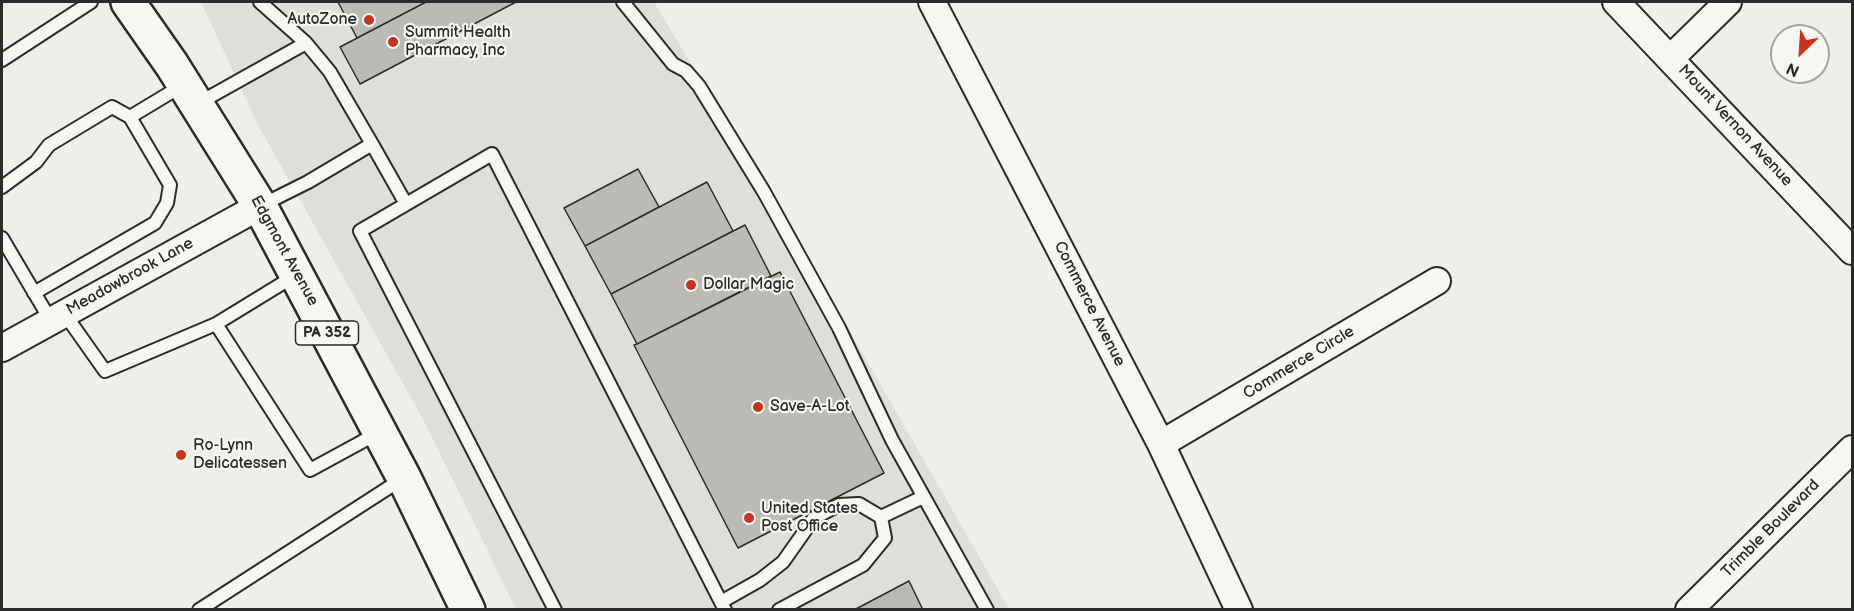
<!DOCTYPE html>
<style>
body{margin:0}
#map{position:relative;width:1854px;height:611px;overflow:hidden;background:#eeeeea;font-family:"Balsamiq Sans",sans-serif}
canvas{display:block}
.frame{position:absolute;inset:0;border:3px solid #2b2b2b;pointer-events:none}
.north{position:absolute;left:1770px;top:24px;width:60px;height:60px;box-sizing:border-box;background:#f6f6f2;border:2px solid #a5a5a2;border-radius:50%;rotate:205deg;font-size:16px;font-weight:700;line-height:24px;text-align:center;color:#2b2b2b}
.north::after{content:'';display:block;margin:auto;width:21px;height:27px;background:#c8321e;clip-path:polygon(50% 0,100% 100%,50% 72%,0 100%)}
</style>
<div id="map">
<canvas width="1854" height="611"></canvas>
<div class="frame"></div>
<div class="north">N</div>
</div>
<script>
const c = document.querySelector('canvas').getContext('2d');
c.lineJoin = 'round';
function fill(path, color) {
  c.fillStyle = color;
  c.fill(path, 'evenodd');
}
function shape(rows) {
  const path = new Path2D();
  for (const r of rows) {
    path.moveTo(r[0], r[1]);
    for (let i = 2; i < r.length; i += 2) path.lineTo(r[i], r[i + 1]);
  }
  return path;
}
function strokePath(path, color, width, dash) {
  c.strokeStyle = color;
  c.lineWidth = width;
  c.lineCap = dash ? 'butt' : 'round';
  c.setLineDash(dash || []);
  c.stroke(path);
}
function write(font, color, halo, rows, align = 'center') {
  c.font = font + ' "Balsamiq Sans",sans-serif';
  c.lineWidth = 4.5;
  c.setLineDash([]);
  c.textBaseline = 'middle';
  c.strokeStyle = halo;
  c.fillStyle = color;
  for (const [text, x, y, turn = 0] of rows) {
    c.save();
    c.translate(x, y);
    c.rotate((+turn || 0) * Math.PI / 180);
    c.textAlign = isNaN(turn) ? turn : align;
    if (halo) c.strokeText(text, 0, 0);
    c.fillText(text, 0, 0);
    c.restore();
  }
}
fill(shape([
 [201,2,654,2,819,277,1009,609,516,609,424,421,258,125]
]), '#dededb');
const building = shape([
 [338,2,426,2,357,38,338,2],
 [426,2,516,2,360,84,340,47,426,2],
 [638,169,659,207,585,246,564,208,638,169],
 [707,182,733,231,611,294,585,246,707,182],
 [745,225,771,276,637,344,611,294,745,225],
 [780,272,884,473,738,548,634,345,637,344,780,272],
 [909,581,923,610,854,610,909,581]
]);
fill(building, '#babab7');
strokePath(building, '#2b2b2b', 1.5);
const lane = shape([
 [623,2,673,64,686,71,699,86,764,192,839,328,892,440,987,610],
 [2,60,91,2],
 [197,104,306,43],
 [130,117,183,85],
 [372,144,406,204],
 [2,187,36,162,49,145,112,107,130,117,170,185,167,203,155,223,34,293],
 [260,206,308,182,372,144,330,72,306,43,260,2],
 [2,238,51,321],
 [296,275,216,324,310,470,378,433],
 [64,313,105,371,216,324],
 [881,517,923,497],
 [721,602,760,580,783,562,814,518,839,505,859,504,881,517,885,538,863,565,779,610],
 [199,610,402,479],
 [555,610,360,231,492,154,725,610]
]);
const street = shape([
 [932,2,1161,444,1239,610],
 [1616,2,1852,251],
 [1671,58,1728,2],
 [2,348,260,206],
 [1161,444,1437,281],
 [1689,610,1852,449]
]);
const primary = shape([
 [128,2,172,65,260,206,404,478,468,610]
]);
strokePath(lane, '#2b2b2b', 16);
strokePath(street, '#2b2b2b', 30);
strokePath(primary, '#2b2b2b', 38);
strokePath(lane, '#f6f6f2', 12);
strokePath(street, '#f6f6f2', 26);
strokePath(primary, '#f6f6f2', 33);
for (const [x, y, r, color] of [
 [369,20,6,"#c8321e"],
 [393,42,6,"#c8321e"],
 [691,285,6,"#c8321e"],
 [758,407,6,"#c8321e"],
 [181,455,6,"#c8321e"],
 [749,518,6,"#c8321e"]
]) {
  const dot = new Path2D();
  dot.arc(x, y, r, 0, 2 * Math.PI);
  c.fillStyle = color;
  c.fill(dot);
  strokePath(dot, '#f6f6f2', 2);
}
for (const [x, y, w] of [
 [327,333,63]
]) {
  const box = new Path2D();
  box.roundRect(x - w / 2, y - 12, w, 24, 4.5);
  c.fillStyle = '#f6f6f2';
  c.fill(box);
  strokePath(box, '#2b2b2b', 1.5);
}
write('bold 15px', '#2b2b2b', null, [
 ["PA 352",327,333]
]);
write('16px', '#2b2b2b', '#f6f6f2', [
 ["AutoZone",357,20,"right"],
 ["Summit Health",405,33],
 ["Pharmacy, Inc",405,51],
 ["Dollar Magic",703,285],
 ["Save-A-Lot",770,407],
 ["Ro-Lynn",193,446],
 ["Delicatessen",193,464],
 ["United States",761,509],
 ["Post Office",761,527]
], 'left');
write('16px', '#2b2b2b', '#f6f6f2', [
 ["Mount Vernon Avenue",1735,126,47],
 ["Edgmont Avenue",284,251,61],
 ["Meadowbrook Lane",130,277,-29],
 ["Commerce Avenue",1089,304,63],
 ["Commerce Circle",1299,363,-31],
 ["Trimble Boulevard",1771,529,-45]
]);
</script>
